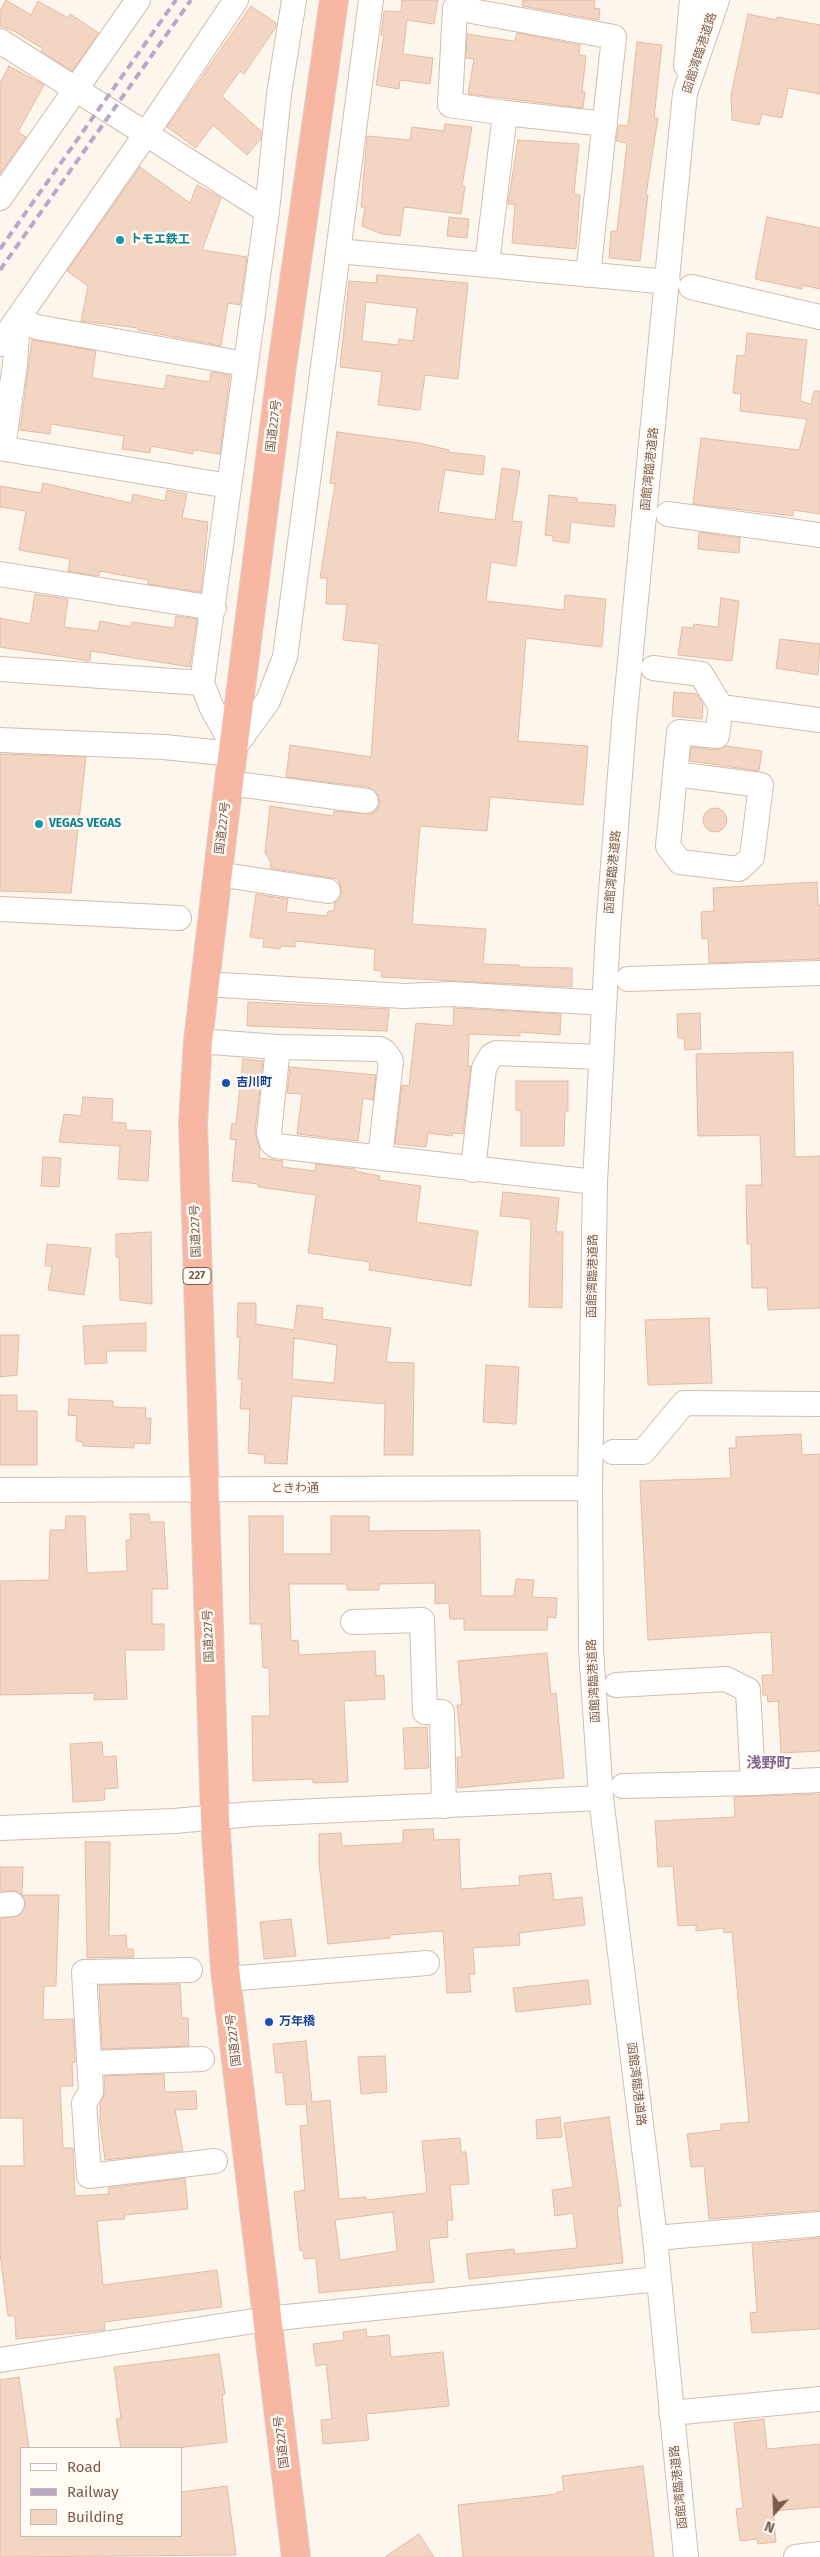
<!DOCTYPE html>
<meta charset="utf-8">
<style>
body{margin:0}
#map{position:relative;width:820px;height:2557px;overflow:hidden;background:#fdf6ec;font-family:"Fira Sans",sans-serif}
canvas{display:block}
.legend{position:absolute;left:20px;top:2447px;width:162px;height:90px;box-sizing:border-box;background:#fffaf3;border:1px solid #cabbb1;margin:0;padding:6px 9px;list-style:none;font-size:15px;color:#7a5c4d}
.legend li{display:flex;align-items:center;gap:10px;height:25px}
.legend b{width:25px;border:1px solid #cabbb1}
.north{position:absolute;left:750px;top:2487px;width:50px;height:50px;-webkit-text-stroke:4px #fffaf3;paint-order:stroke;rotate:200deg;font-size:14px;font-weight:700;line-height:20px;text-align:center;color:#7a5c4d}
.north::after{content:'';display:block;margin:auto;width:18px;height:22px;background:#7a5c4d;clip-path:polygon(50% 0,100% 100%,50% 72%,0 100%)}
</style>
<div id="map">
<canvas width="820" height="2557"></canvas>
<ul class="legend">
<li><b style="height:6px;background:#fff"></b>Road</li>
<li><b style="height:6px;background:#b9a8c9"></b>Railway</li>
<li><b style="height:14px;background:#f3d5c3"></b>Building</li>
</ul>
<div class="north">N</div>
</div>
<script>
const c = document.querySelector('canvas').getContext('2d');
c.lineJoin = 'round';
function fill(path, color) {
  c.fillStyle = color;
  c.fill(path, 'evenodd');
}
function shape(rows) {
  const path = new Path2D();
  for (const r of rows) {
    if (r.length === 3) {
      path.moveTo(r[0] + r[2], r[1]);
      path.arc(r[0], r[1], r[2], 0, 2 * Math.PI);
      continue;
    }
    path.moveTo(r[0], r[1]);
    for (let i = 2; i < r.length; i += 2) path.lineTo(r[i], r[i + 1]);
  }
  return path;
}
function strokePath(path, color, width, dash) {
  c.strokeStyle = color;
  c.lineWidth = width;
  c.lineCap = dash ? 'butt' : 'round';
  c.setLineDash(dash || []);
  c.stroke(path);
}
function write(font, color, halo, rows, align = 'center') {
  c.font = font + ' "Fira Sans","Noto Sans JP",sans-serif';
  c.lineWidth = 5;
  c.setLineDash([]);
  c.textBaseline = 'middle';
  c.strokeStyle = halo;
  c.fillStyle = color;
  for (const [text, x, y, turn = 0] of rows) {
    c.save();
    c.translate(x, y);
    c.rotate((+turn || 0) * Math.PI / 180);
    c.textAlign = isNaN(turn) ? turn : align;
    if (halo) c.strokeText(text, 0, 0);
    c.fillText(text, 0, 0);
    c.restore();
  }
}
const building = shape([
 [6,0,31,15,38,1,68,18,70,14,99,33,72,71,41,51,43,49,14,31,0,26,0,11,6,0],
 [402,0,438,0,434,24,407,20,403,54,433,58,430,84,400,80,399,89,376,85,384,35,381,35,384,11,401,12,402,0],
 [523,0,595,0,594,8,600,9,599,20,522,6,523,0],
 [251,6,276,23,276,27,244,74,240,71,222,96,261,131,261,139,247,155,213,125,196,148,167,127,251,6],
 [748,14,777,20,777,17,820,25,820,94,788,88,782,118,762,114,759,125,732,120,731,95,748,14],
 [517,33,580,45,579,55,586,56,582,92,585,92,583,108,468,94,474,59,466,58,467,34,512,41,515,41,517,33],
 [637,42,662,45,654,118,658,118,646,195,648,195,640,261,609,258,611,231,617,231,627,143,616,141,618,130,619,125,628,126,637,42],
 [9,66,44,85,18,132,26,137,0,174,0,83,9,66],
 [445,124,472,127,462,186,465,186,461,214,404,207,400,236,382,234,362,226,365,207,361,207,367,136,410,140,412,127,444,131,445,124],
 [518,140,579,144,574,194,580,195,576,249,512,243,515,204,508,204,518,140],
 [140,167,190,203,197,185,221,198,202,250,247,257,240,305,228,303,221,346,138,330,138,328,81,321,88,286,67,271,140,167],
 [449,217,469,219,467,238,447,236,449,217],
 [767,217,820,228,820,289,802,285,802,289,755,279,767,217],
 [377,275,468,283,458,379,425,375,420,410,378,405,382,372,340,367,349,281,376,283,377,275],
 [366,302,417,308,413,341,399,339,398,345,362,341,366,302],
 [747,333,807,340,800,401,811,404,814,391,820,391,820,514,793,510,793,516,693,504,701,438,799,450,807,419,740,411,741,394,733,393,737,355,745,356,747,333],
 [32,340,96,351,92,378,164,389,167,375,210,382,211,372,230,375,220,454,194,450,193,454,151,446,150,453,122,449,124,436,51,424,50,434,20,430,32,340],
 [337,432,419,443,449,450,448,452,485,456,483,475,445,470,438,512,495,520,502,468,520,471,512,521,522,522,516,566,491,562,486,601,564,610,565,595,606,599,602,647,526,638,518,741,588,746,583,805,490,797,487,831,420,826,412,924,486,929,483,964,519,965,519,967,572,968,572,987,381,977,382,971,374,970,375,949,295,941,295,947,281,946,280,949,263,947,264,939,250,937,256,894,288,899,286,912,327,916,328,911,334,911,335,902,342,893,338,879,270,868,271,863,265,852,270,806,333,816,334,811,371,814,377,810,380,803,378,795,368,787,286,777,290,745,371,757,379,644,343,640,347,604,326,604,327,578,320,578,335,484,330,483,337,432],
 [43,483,131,503,133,494,165,501,167,490,187,494,182,518,208,522,201,592,148,584,148,580,100,571,99,576,68,571,70,559,19,550,26,511,0,507,0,486,41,493,43,483],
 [549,495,577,498,577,502,616,505,614,527,571,522,569,543,553,541,553,536,545,535,549,495],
 [699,532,740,538,739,553,698,549,699,532],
 [35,594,68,599,64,627,98,631,100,621,131,627,132,622,174,628,176,616,197,619,190,667,91,651,90,661,0,647,0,618,30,624,35,594],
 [721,598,739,601,732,661,678,655,682,627,693,628,694,624,718,627,721,598],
 [780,639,820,644,818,675,776,668,780,639],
 [674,692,697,694,703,704,702,719,672,716,674,692],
 [726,746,762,751,759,771,690,761,691,747,716,750,726,746],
 [0,754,86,757,71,893,0,891,0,754],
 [715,820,12],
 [817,882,818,905,820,905,820,959,709,963,708,938,702,939,701,912,714,911,713,888,817,882],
 [248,1002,389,1009,387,1031,247,1026,248,1002],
 [454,1008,561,1014,560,1035,520,1032,520,1036,469,1034,468,1066,471,1066,463,1134,453,1133,452,1136,428,1133,426,1147,395,1144,402,1085,409,1086,416,1023,453,1026,454,1008],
 [700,1013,701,1049,685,1050,684,1038,678,1038,677,1014,700,1013],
 [793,1052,795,1157,820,1156,820,1308,768,1310,767,1288,752,1288,751,1244,747,1244,746,1185,762,1185,760,1135,698,1136,696,1054,793,1052],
 [243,1059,263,1061,255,1132,260,1148,259,1158,283,1161,282,1167,315,1171,316,1164,355,1169,355,1171,380,1176,379,1180,421,1186,416,1222,478,1231,471,1286,369,1270,370,1262,308,1253,316,1195,258,1187,258,1184,232,1181,236,1140,230,1139,232,1123,236,1124,243,1059],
 [290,1067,376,1075,373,1100,363,1098,358,1141,297,1134,302,1094,287,1093,290,1067],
 [516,1081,568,1081,568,1111,565,1111,564,1146,521,1146,521,1111,516,1110,516,1081],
 [83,1097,113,1099,112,1122,126,1123,126,1130,151,1131,148,1181,118,1179,120,1146,59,1142,64,1114,81,1116,83,1097],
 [43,1157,61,1158,59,1187,41,1186,43,1157],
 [503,1192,559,1198,556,1232,563,1232,562,1308,529,1307,531,1219,500,1216,503,1192],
 [151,1232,152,1304,120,1300,119,1257,116,1257,116,1234,151,1232],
 [47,1244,91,1248,84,1295,48,1290,52,1266,45,1266,47,1244],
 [238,1303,256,1303,256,1324,294,1330,297,1305,323,1308,322,1319,391,1328,386,1362,414,1363,413,1455,384,1455,385,1404,292,1396,287,1464,264,1463,265,1455,248,1453,250,1409,240,1409,242,1379,238,1379,240,1337,237,1337,238,1303],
 [294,1338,337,1345,334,1383,292,1379,294,1338],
 [709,1318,712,1383,648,1385,645,1320,709,1318],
 [146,1323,146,1351,106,1351,107,1363,85,1364,83,1326,146,1323],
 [0,1335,19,1335,17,1375,0,1377,0,1335],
 [486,1365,519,1367,516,1424,483,1422,486,1365],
 [0,1395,17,1395,17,1411,37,1411,37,1465,0,1465,0,1395],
 [69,1399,113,1401,113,1407,146,1408,145,1418,151,1418,150,1444,134,1443,134,1448,83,1446,83,1442,76,1441,77,1416,68,1415,69,1399],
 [801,1434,802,1455,820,1454,820,1751,781,1753,778,1701,768,1702,767,1695,763,1695,762,1675,773,1675,771,1632,648,1640,640,1481,731,1478,729,1448,736,1448,736,1437,801,1434],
 [130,1514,149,1514,150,1522,164,1522,168,1589,152,1589,152,1624,164,1624,164,1650,125,1650,127,1699,94,1700,94,1693,0,1695,0,1581,49,1580,50,1530,65,1530,66,1516,85,1516,87,1573,127,1571,126,1540,131,1540,130,1514],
 [249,1516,283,1516,283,1554,331,1554,331,1516,369,1516,369,1531,480,1530,481,1596,514,1596,516,1579,534,1580,532,1597,557,1598,556,1618,548,1617,547,1630,464,1630,464,1619,450,1619,449,1603,435,1604,435,1583,379,1584,379,1590,347,1590,347,1584,289,1584,291,1641,298,1640,299,1655,375,1651,376,1676,384,1675,385,1699,344,1701,348,1782,313,1783,313,1779,253,1781,252,1716,270,1716,269,1668,263,1668,261,1624,250,1624,249,1516],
 [547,1653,551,1694,556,1693,564,1778,458,1788,457,1757,462,1757,457,1705,462,1705,458,1661,547,1653],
 [427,1727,429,1768,405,1769,403,1728,427,1727],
 [102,1742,103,1757,116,1756,118,1788,104,1789,105,1800,73,1802,70,1744,102,1742],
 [820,1794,820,2210,709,2219,704,2166,691,2167,687,2134,721,2130,721,2124,749,2122,732,1932,724,1933,723,1928,696,1931,696,1925,678,1926,673,1866,658,1867,655,1821,735,1817,734,1797,820,1794],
 [433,1829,434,1840,459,1839,461,1889,520,1885,519,1876,551,1873,554,1900,582,1897,585,1925,519,1933,520,1945,473,1948,475,1974,469,1974,471,1992,447,1993,443,1931,390,1935,390,1938,328,1944,319,1863,319,1834,341,1833,342,1846,403,1843,403,1830,433,1829],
 [85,1842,110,1842,109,1936,126,1935,127,1949,133,1949,134,1957,87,1958,85,1842],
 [0,1867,23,1867,22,1895,17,1891,0,1891,0,1867],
 [22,1895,59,1895,56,1986,44,1986,43,2020,73,2019,75,2062,72,2063,73,2086,60,2086,63,2148,73,2148,75,2196,109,2194,108,2188,185,2178,188,2209,124,2215,125,2219,97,2221,103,2285,217,2270,222,2307,104,2322,105,2330,16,2339,15,2316,8,2316,0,2253,0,2166,24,2166,23,2118,0,2118,0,1919,20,1915,26,1903,22,1895],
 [291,1919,296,1956,264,1959,260,1922,291,1919],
 [588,1980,591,2004,516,2012,513,1988,588,1980],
 [180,1984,182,2018,188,2018,189,2046,102,2049,99,1985,180,1984],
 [306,2041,312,2102,330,2100,339,2199,366,2197,366,2200,427,2193,422,2141,460,2138,461,2152,466,2152,469,2184,450,2185,453,2220,447,2220,448,2237,429,2239,434,2282,319,2293,316,2258,304,2259,303,2250,300,2251,294,2192,305,2190,300,2126,308,2125,306,2104,286,2105,283,2072,276,2073,273,2044,306,2041],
 [393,2212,397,2251,340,2260,335,2220,393,2212],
 [385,2056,387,2092,361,2094,358,2057,385,2056],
 [164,2074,165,2092,196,2091,197,2109,175,2110,183,2151,105,2160,100,2123,100,2104,105,2092,104,2076,164,2074],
 [560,2117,562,2137,537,2139,536,2120,560,2117],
 [609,2117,621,2206,617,2207,623,2263,469,2279,466,2254,514,2249,515,2254,577,2248,573,2213,555,2216,552,2190,573,2187,564,2123,609,2117],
 [820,2238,820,2329,752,2333,750,2313,757,2312,752,2244,820,2238],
 [366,2329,367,2337,389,2335,391,2357,443,2352,449,2406,366,2414,369,2440,323,2444,321,2420,332,2419,326,2364,316,2366,313,2344,344,2340,343,2332,366,2329],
 [219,2354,225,2394,222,2395,227,2442,177,2448,121,2448,116,2419,121,2418,114,2367,219,2354],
 [19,2377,29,2448,21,2448,21,2536,181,2536,181,2492,227,2486,236,2555,0,2557,0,2380,19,2377],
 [764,2419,767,2449,820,2444,820,2507,773,2511,776,2542,758,2544,757,2539,740,2541,736,2509,743,2508,734,2423,764,2419],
 [643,2466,654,2557,463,2557,458,2505,557,2494,557,2492,564,2491,562,2476,643,2466],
 [419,2534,434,2557,385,2557,419,2534]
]);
fill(building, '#f3d5c3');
strokePath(building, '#e6bba3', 1);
const minor = shape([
 [0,41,267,211,202,683,211,706,234,748,268,701,285,657,371,0],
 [686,66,692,0],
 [505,113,605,124],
 [0,198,138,0],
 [267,211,279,94,294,0],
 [338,251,668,282],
 [487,264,505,113,450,105,455,8,614,37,588,275],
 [691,287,820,317],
 [0,344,146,134,236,0],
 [0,448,229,486],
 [3,448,15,364,18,320,37,327,245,364],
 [668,514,820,535],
 [0,574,214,608],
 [653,668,701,674,721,707,717,736,679,732,675,774,668,846,680,862,739,869,752,857,761,785,675,774],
 [0,669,202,683],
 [721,707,820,720],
 [0,740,164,747,233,754],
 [229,783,366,801],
 [218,874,328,891],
 [0,909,179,918],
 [628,979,820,973],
 [205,984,404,996,451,994,604,1003],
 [198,1041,278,1047,380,1049,385,1052,391,1061,380,1157],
 [278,1047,269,1133,272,1143,276,1146,595,1182],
 [473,1170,484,1068,491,1056,496,1053,601,1057],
 [613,1452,643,1452,684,1403,820,1404],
 [0,1490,590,1488],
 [353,1622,422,1620,425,1712,442,1712,444,1806],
 [616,1685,726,1679,748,1690,753,1783,623,1786],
 [753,1783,820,1780],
 [0,1828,174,1821,252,1814,601,1798],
 [0,1905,12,1904],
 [190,1970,84,1972,91,2092,84,2103,89,2176,215,2161],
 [226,1979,427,1963],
 [89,2063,202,2059],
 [655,2238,820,2224],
 [0,2360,267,2319,658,2279],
 [671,2413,820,2399],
 [686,2557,655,2238,601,1798,591,1649,590,1488,595,1182,608,931,624,723,685,93,717,0],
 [796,2557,820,2554]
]);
const highway = shape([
 [296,2557,225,1969,215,1818,193,1122,198,1041,224,821,281,373,334,0]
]);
strokePath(minor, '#d1beb0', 26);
strokePath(highway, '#dad1cd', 30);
strokePath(minor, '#fff', 24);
strokePath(highway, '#f7b7a3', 28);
strokePath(shape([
 [0,249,176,0],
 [0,270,191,0]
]), '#b9a8c9', 4, [8, 5]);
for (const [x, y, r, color] of [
 [120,240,5,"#0f9aa8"],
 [39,824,5,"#0f9aa8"],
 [226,1083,5,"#1a4fb4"],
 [269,2022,5,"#1a4fb4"]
]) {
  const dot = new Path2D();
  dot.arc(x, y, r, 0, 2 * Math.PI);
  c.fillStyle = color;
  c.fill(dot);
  strokePath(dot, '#fffaf3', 2);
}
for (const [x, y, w] of [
 [197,1276,28]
]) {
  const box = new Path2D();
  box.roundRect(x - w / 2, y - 8.5, w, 17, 4);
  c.fillStyle = '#fffaf3';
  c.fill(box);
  strokePath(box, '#7a5c4d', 1);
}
write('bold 11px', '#7a5c4d', null, [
 ["227",197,1276]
]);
write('12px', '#7a5c4d', '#fffaf3', [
 ["函館湾臨港道路",700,53,-72],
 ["国道227号",274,426,-83],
 ["函館湾臨港道路",650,469,-84],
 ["国道227号",223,828,-83],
 ["函館湾臨港道路",613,872,-85],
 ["国道227号",196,1231,-92],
 ["函館湾臨港道路",593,1276,-89],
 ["ときわ通",295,1489],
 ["国道227号",209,1636,-92],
 ["函館湾臨港道路",594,1681,-93],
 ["国道227号",234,2040,-97],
 ["函館湾臨港道路",636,2084,83],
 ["国道227号",282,2442,-97],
 ["函館湾臨港道路",679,2487,-96]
]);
write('bold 12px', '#0d838f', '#fffaf3', [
 ["トモエ鉄工",130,240],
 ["VEGAS VEGAS",49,824]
], 'left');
write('bold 12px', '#164399', '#fffaf3', [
 ["吉川町",236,1083],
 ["万年橋",279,2022]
], 'left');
write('bold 15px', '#846695', '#fffaf3', [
 ["浅野町",769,1764]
]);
</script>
